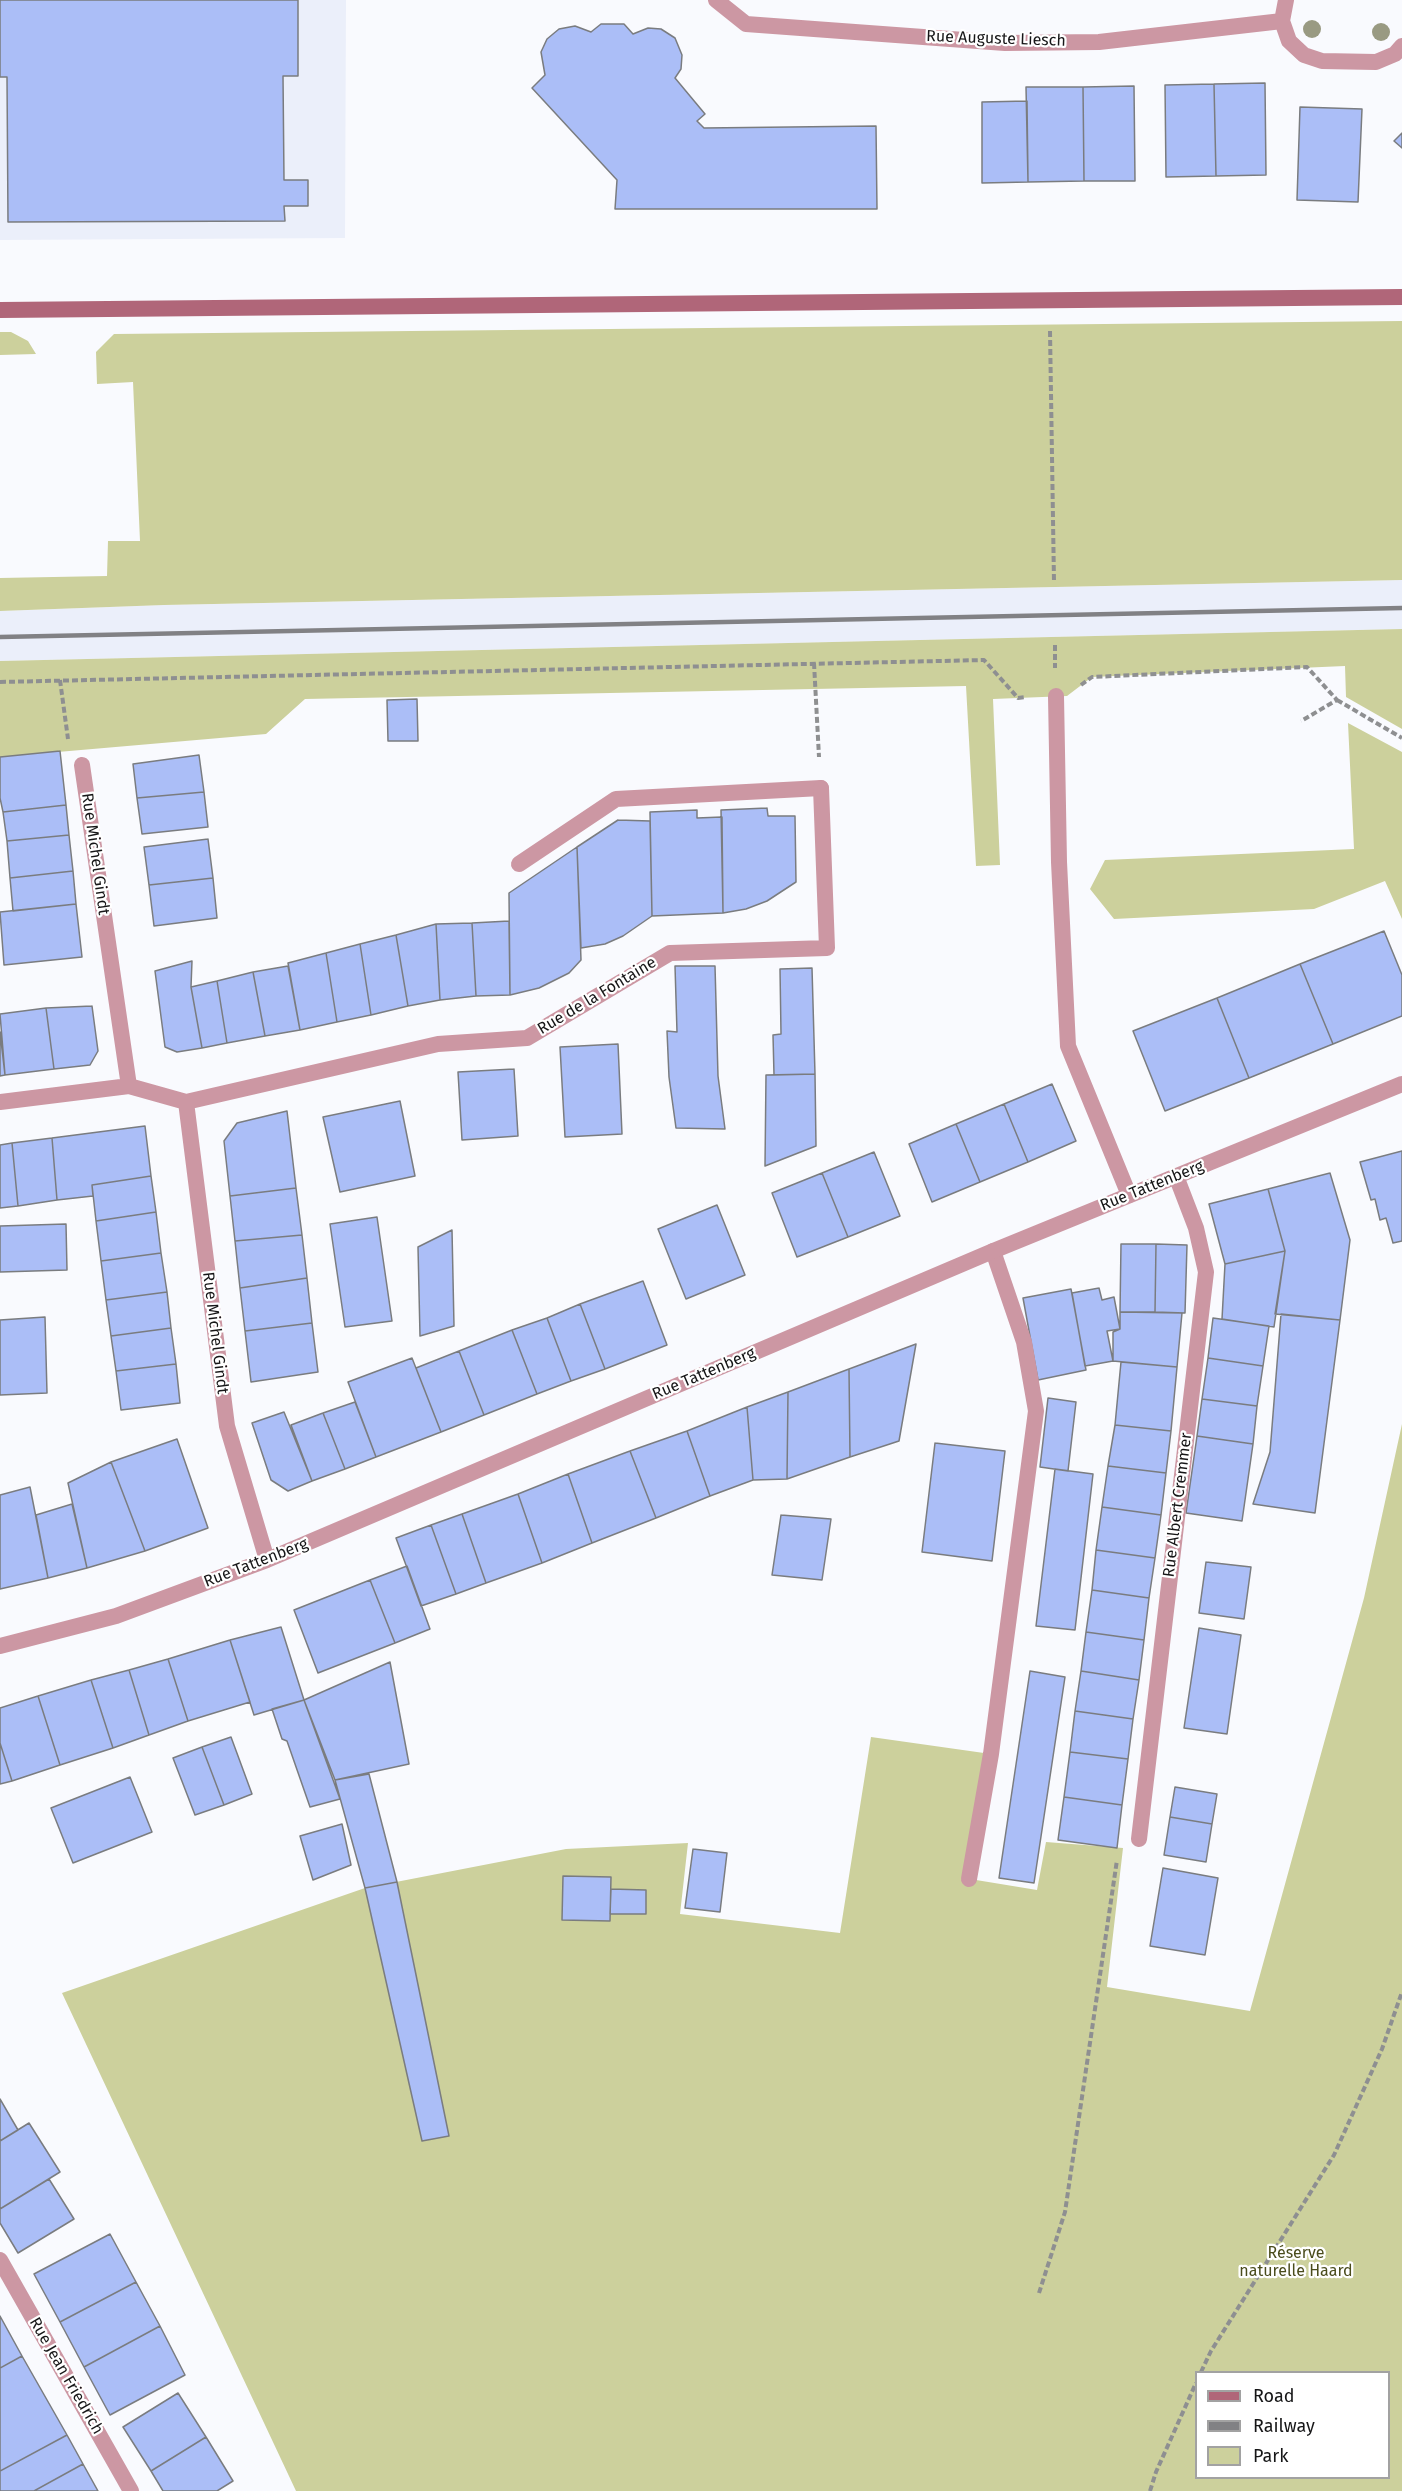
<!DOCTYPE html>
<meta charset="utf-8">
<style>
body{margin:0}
#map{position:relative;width:1402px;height:2491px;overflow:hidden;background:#f9fafe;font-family:"Fira Sans",sans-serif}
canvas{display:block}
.legend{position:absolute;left:1195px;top:2371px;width:195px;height:108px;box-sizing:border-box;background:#fff;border:2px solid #a2a2a2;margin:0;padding:8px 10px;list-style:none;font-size:18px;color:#161617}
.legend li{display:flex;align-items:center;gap:12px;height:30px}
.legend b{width:30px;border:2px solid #a2a2a2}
</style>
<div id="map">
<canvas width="1402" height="2491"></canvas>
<ul class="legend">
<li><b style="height:8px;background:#b06679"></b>Road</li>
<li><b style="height:8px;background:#818184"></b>Railway</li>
<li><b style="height:16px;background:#ccd09c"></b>Park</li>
</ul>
</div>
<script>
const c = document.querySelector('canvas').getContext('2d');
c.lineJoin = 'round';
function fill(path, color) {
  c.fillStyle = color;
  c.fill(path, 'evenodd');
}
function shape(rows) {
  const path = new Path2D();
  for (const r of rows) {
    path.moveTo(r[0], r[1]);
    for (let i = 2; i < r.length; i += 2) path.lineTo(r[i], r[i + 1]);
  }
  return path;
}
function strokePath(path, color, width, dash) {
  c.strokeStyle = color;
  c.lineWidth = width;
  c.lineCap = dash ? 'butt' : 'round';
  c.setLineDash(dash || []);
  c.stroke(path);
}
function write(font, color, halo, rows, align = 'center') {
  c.font = font + ' "Fira Sans",sans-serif';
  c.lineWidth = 4.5;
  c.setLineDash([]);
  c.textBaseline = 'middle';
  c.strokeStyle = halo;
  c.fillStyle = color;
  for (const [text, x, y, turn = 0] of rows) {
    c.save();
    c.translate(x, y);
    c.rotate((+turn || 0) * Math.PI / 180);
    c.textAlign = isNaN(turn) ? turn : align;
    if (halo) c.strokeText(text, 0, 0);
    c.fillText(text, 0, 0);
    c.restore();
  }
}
fill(shape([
 [0,0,346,0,345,238,0,240],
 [1402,580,1402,629,0,661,0,611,164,605]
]), '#ebeffa');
fill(shape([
 [1402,321,1402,580,164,605,0,611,0,578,107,576,108,541,140,541,133,382,97,384,96,352,114,334],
 [0,332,11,332,28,341,36,354,0,355],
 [1402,629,1402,729,1346,697,1345,666,1092,677,1067,696,993,699,1000,865,976,866,966,686,305,699,266,734,0,757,0,661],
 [1348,723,1402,752,1402,919,1385,881,1314,909,1114,919,1090,889,1105,860,1354,849],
 [1402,1424,1402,2491,296,2491,62,1993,365,1888,566,1849,688,1843,680,1914,840,1933,871,1737,991,1754,970,1879,1037,1890,1046,1842,1123,1848,1107,1987,1250,2011,1364,1598],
 [1196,2372,1388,2372,1388,2478,1196,2478]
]), '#ccd09c');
const building = shape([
 [0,0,298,0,298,76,283,76,284,180,308,180,308,206,284,206,285,221,8,222,7,77,0,77,0,0],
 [601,24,624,24,633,34,648,28,661,29,675,38,682,55,681,69,675,78,705,114,697,121,704,128,876,126,877,209,615,209,617,180,532,88,545,75,541,52,547,39,559,29,575,26,591,32,601,24],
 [1265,83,1266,175,1216,176,1214,84,1265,83],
 [1214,84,1216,176,1166,177,1165,85,1214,84],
 [1134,86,1135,181,1084,181,1083,87,1134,86],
 [1026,87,1083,87,1084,181,1028,182,1026,87],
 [1027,101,1028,182,982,183,982,102,1027,101],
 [1300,107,1362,109,1358,202,1297,200,1300,107],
 [1402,133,1402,148,1394,141,1402,133],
 [417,699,418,741,388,741,387,700,417,699],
 [60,751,66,805,3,812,0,798,0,757,60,751],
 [199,755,204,792,137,798,133,764,199,755],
 [204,792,208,827,142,834,137,798,204,792],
 [66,805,69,835,7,841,3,812,66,805],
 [767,808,768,816,795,816,796,882,767,901,746,909,723,913,721,810,767,808],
 [697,810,697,818,722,817,723,913,652,916,650,812,697,810],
 [618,820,650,821,652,916,623,936,605,944,581,948,577,847,618,820],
 [69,835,73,871,10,878,7,841,69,835],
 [208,839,213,878,149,885,144,847,208,839],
 [577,847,581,960,569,973,539,988,510,995,509,893,577,847],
 [73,871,76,904,13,911,10,878,73,871],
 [213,878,217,918,154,926,149,885,213,878],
 [76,904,82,957,4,965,0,912,76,904],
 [509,921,510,995,476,996,472,923,509,921],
 [472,923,476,996,440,1000,436,924,472,923],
 [436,924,440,1000,408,1006,396,935,436,924],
 [1384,931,1402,975,1402,1016,1333,1044,1300,964,1384,931],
 [396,935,408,1006,371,1015,360,944,396,935],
 [360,944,371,1015,337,1022,326,953,360,944],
 [326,953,337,1022,300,1030,288,963,326,953],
 [192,961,191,987,202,1048,177,1052,165,1047,155,971,192,961],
 [1300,964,1333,1044,1249,1078,1217,998,1300,964],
 [288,966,300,1030,265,1036,253,972,288,966],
 [675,966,715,966,718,1076,725,1129,676,1128,669,1077,667,1031,677,1032,675,966],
 [812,968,815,1074,774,1075,773,1035,781,1034,780,969,812,968],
 [253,972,265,1036,227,1043,217,981,253,972],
 [217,981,227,1043,202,1048,191,987,217,981],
 [1217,998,1249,1078,1165,1111,1133,1031,1217,998],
 [92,1006,98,1051,90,1065,54,1069,46,1008,92,1006],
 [46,1008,54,1069,5,1075,0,1014,46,1008],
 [0,1032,5,1075,0,1076,0,1032],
 [618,1044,622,1134,565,1137,560,1047,618,1044],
 [514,1069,518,1136,462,1140,458,1072,514,1069],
 [815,1074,816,1146,765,1166,766,1075,815,1074],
 [1052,1084,1076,1141,1028,1162,1004,1104,1052,1084],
 [400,1101,415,1176,340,1192,323,1117,400,1101],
 [1004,1104,1028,1162,980,1182,956,1124,1004,1104],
 [287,1111,296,1188,230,1196,224,1141,237,1123,287,1111],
 [956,1124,980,1182,932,1202,909,1144,956,1124],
 [145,1126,151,1176,92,1185,93,1196,57,1200,52,1138,145,1126],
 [52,1138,57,1200,18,1206,12,1143,52,1138],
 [12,1143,18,1206,0,1208,0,1145,12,1143],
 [1402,1151,1402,1241,1393,1243,1386,1218,1380,1220,1375,1199,1371,1200,1360,1162,1402,1151],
 [874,1152,900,1216,848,1237,822,1173,874,1152],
 [822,1173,848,1237,797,1257,772,1193,822,1173],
 [1330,1173,1350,1240,1340,1320,1275,1314,1285,1251,1268,1189,1330,1173],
 [151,1176,156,1212,96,1221,92,1185,151,1176],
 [296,1188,302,1235,235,1241,230,1196,296,1188],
 [1268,1189,1285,1251,1225,1264,1209,1204,1268,1189],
 [717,1205,745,1275,686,1299,658,1229,717,1205],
 [156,1212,161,1253,101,1261,96,1221,156,1212],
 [377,1217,392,1321,345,1327,330,1224,377,1217],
 [66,1224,67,1270,0,1272,0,1226,66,1224],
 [452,1230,454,1326,420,1336,418,1247,452,1230],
 [302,1235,307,1278,240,1288,235,1241,302,1235],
 [1121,1244,1156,1244,1155,1312,1120,1312,1121,1244],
 [1156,1244,1187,1245,1185,1313,1155,1312,1156,1244],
 [1285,1251,1274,1327,1222,1319,1225,1264,1285,1251],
 [161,1253,167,1292,106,1300,101,1261,161,1253],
 [307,1278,312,1323,245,1331,240,1288,307,1278],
 [643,1281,667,1345,605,1369,580,1304,643,1281],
 [1099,1288,1102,1300,1114,1297,1120,1329,1107,1331,1113,1361,1085,1366,1072,1293,1099,1288],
 [1071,1289,1086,1370,1038,1380,1023,1298,1071,1289],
 [167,1292,171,1328,111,1336,106,1300,167,1292],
 [580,1304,605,1369,571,1381,547,1318,580,1304],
 [1120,1312,1182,1313,1177,1367,1113,1361,1113,1332,1120,1329,1120,1312],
 [1281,1314,1340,1320,1315,1513,1253,1504,1270,1452,1281,1314],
 [45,1317,47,1393,0,1395,0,1320,45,1317],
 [547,1318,571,1381,537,1394,512,1330,547,1318],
 [1213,1318,1269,1326,1263,1366,1208,1358,1213,1318],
 [312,1323,318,1372,251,1382,245,1331,312,1323],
 [171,1328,176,1364,116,1371,111,1336,171,1328],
 [512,1330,537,1394,484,1415,459,1351,512,1330],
 [916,1344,899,1441,850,1457,849,1369,916,1344],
 [459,1351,484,1415,441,1432,416,1368,459,1351],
 [412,1358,441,1432,376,1457,348,1382,412,1358],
 [1208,1358,1263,1366,1257,1406,1202,1399,1208,1358],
 [1121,1362,1177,1367,1171,1431,1115,1425,1121,1362],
 [176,1364,180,1403,121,1410,116,1371,176,1364],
 [849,1369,850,1457,787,1479,788,1392,849,1369],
 [788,1392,787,1479,753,1480,747,1407,788,1392],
 [1048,1398,1076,1402,1068,1471,1040,1467,1048,1398],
 [1202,1399,1257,1406,1253,1444,1197,1436,1202,1399],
 [355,1402,376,1457,345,1469,323,1413,355,1402],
 [747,1407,753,1480,710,1496,687,1431,747,1407],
 [284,1412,312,1481,288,1491,271,1480,252,1423,284,1412],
 [323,1413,345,1469,312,1481,291,1425,323,1413],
 [1115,1425,1171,1431,1166,1473,1108,1466,1115,1425],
 [687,1431,710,1496,656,1518,630,1451,687,1431],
 [1197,1436,1253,1444,1242,1521,1186,1513,1197,1436],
 [177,1439,208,1528,145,1551,111,1462,177,1439],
 [935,1443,1005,1451,992,1561,922,1552,935,1443],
 [630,1451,656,1518,592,1543,568,1474,630,1451],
 [111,1462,145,1551,87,1568,68,1483,111,1462],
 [1108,1466,1166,1473,1161,1515,1102,1507,1108,1466],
 [1055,1469,1093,1474,1075,1630,1036,1626,1055,1469],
 [568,1474,592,1543,542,1563,518,1494,568,1474],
 [30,1487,48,1578,0,1589,0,1495,30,1487],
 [518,1494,542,1563,486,1583,462,1514,518,1494],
 [72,1504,87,1568,48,1578,36,1515,72,1504],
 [1102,1507,1161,1515,1155,1558,1096,1550,1102,1507],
 [462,1514,486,1583,456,1594,431,1525,462,1514],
 [781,1515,831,1519,822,1580,772,1575,781,1515],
 [431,1525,456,1594,421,1606,396,1538,431,1525],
 [1096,1550,1155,1558,1149,1598,1092,1590,1096,1550],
 [1206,1562,1251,1567,1244,1619,1199,1613,1206,1562],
 [407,1566,430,1629,395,1643,370,1580,407,1566],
 [370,1580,395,1643,318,1673,294,1610,370,1580],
 [1092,1590,1149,1598,1144,1640,1086,1632,1092,1590],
 [281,1627,304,1700,254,1715,230,1640,281,1627],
 [1199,1628,1241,1635,1227,1734,1184,1728,1199,1628],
 [1086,1632,1144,1640,1139,1680,1081,1671,1086,1632],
 [230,1640,250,1702,188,1721,168,1659,230,1640],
 [168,1659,188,1721,149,1735,129,1670,168,1659],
 [390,1662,409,1764,335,1780,304,1700,390,1662],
 [129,1670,149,1735,113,1748,91,1680,129,1670],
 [1030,1671,1065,1677,1034,1883,999,1878,1030,1671],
 [1081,1671,1139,1680,1133,1719,1075,1711,1081,1671],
 [91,1680,113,1748,60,1765,38,1696,91,1680],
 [38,1696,60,1765,12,1781,0,1743,0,1708,38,1696],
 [304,1700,340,1799,310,1807,287,1741,282,1739,272,1709,304,1700],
 [1075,1711,1133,1719,1128,1759,1070,1752,1075,1711],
 [231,1737,252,1794,224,1805,202,1747,231,1737],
 [0,1743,12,1781,0,1784,0,1743],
 [202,1747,224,1805,195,1815,173,1758,202,1747],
 [1070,1752,1128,1759,1122,1805,1064,1797,1070,1752],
 [369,1774,397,1882,365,1888,335,1780,369,1774],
 [130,1777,152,1832,73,1863,51,1808,130,1777],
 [1175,1787,1217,1794,1212,1824,1170,1817,1175,1787],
 [1064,1797,1122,1805,1117,1848,1058,1840,1064,1797],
 [1170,1817,1212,1824,1206,1862,1164,1855,1170,1817],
 [342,1824,351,1865,313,1880,300,1836,342,1824],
 [693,1849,727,1853,720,1912,685,1908,693,1849],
 [1163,1868,1218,1878,1205,1955,1150,1946,1163,1868],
 [563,1876,611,1877,610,1921,562,1920,563,1876],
 [397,1882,449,2136,422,2141,365,1888,397,1882],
 [611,1889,646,1890,646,1914,610,1914,611,1889],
 [0,2099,18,2130,0,2141,0,2099],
 [29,2123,60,2172,0,2209,0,2141,29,2123],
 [49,2179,74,2219,18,2253,0,2223,0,2209,49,2179],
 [110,2234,136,2282,60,2322,34,2274,110,2234],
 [136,2282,160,2326,84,2367,60,2322,136,2282],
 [0,2316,22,2356,0,2368,0,2316],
 [160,2326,185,2375,110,2415,84,2367,160,2326],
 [22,2356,67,2435,0,2471,0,2368,22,2356],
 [178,2393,206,2437,151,2471,123,2427,178,2393],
 [67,2435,83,2464,34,2491,0,2491,0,2471,67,2435],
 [206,2437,233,2481,217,2491,163,2491,151,2471,206,2437],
 [83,2464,98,2491,34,2491,83,2464]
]);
fill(building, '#abbef7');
strokePath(building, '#7a7c7f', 1.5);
strokePath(shape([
 [1050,331,1054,582],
 [1055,645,1055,668],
 [814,663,819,757],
 [60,680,68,739],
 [0,682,984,660,1018,698,1026,697],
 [1081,685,1092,677,1307,667,1337,700,1301,721],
 [1337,700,1402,738],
 [1039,2293,1065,2212,1117,1860],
 [1201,2372,1211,2351,1334,2155,1382,2049,1402,1992],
 [1150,2491,1156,2472,1196,2383]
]), '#8e8f91', 4, [6, 3]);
strokePath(shape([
 [1056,696,1059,862,1068,1046,1129,1195],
 [519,864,616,799,821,788],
 [969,1879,991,1754,1036,1411,1024,1342,993,1251]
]), '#cc97a3', 16);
strokePath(shape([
 [716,0,746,24,1005,43,1099,42,1282,21],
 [1286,0,1282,21,1289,41,1304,55,1322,61,1376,62,1395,54,1402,46],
 [82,765,129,1086],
 [0,1102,129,1086,186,1102,438,1044,527,1038,670,953,827,948,821,788],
 [186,1102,227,1426,267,1560],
 [0,1646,116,1616,267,1560,993,1251,1402,1084],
 [1139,1839,1206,1272,1196,1228,1176,1176],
 [0,2260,131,2491]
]), '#cc97a3', 16);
strokePath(shape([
 [0,310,1402,297]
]), '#b06679', 16);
strokePath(shape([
 [0,637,1402,608]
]), '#818184', 4.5);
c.fillStyle = '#999a82';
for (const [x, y] of [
 [1312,29],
 [1381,32]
]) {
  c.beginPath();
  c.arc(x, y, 9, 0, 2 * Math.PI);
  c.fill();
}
write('16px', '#161617', '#fff', [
 ["Rue Auguste Liesch",996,39,2],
 ["Rue Michel Gindt",95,854,82],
 ["Rue de la Fontaine",597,996,-31],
 ["Rue Tattenberg",1152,1186,-22],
 ["Rue Michel Gindt",215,1333,83],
 ["Rue Tattenberg",704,1374,-23],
 ["Rue Albert Cremmer",1178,1505,-83],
 ["Rue Tattenberg",256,1563,-21],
 ["Rue Jean Friedrich",66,2376,60]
]);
write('16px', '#4a4c1c', '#fff', [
 ["Réserve",1296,2254],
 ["naturelle Haard",1296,2272]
]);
</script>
